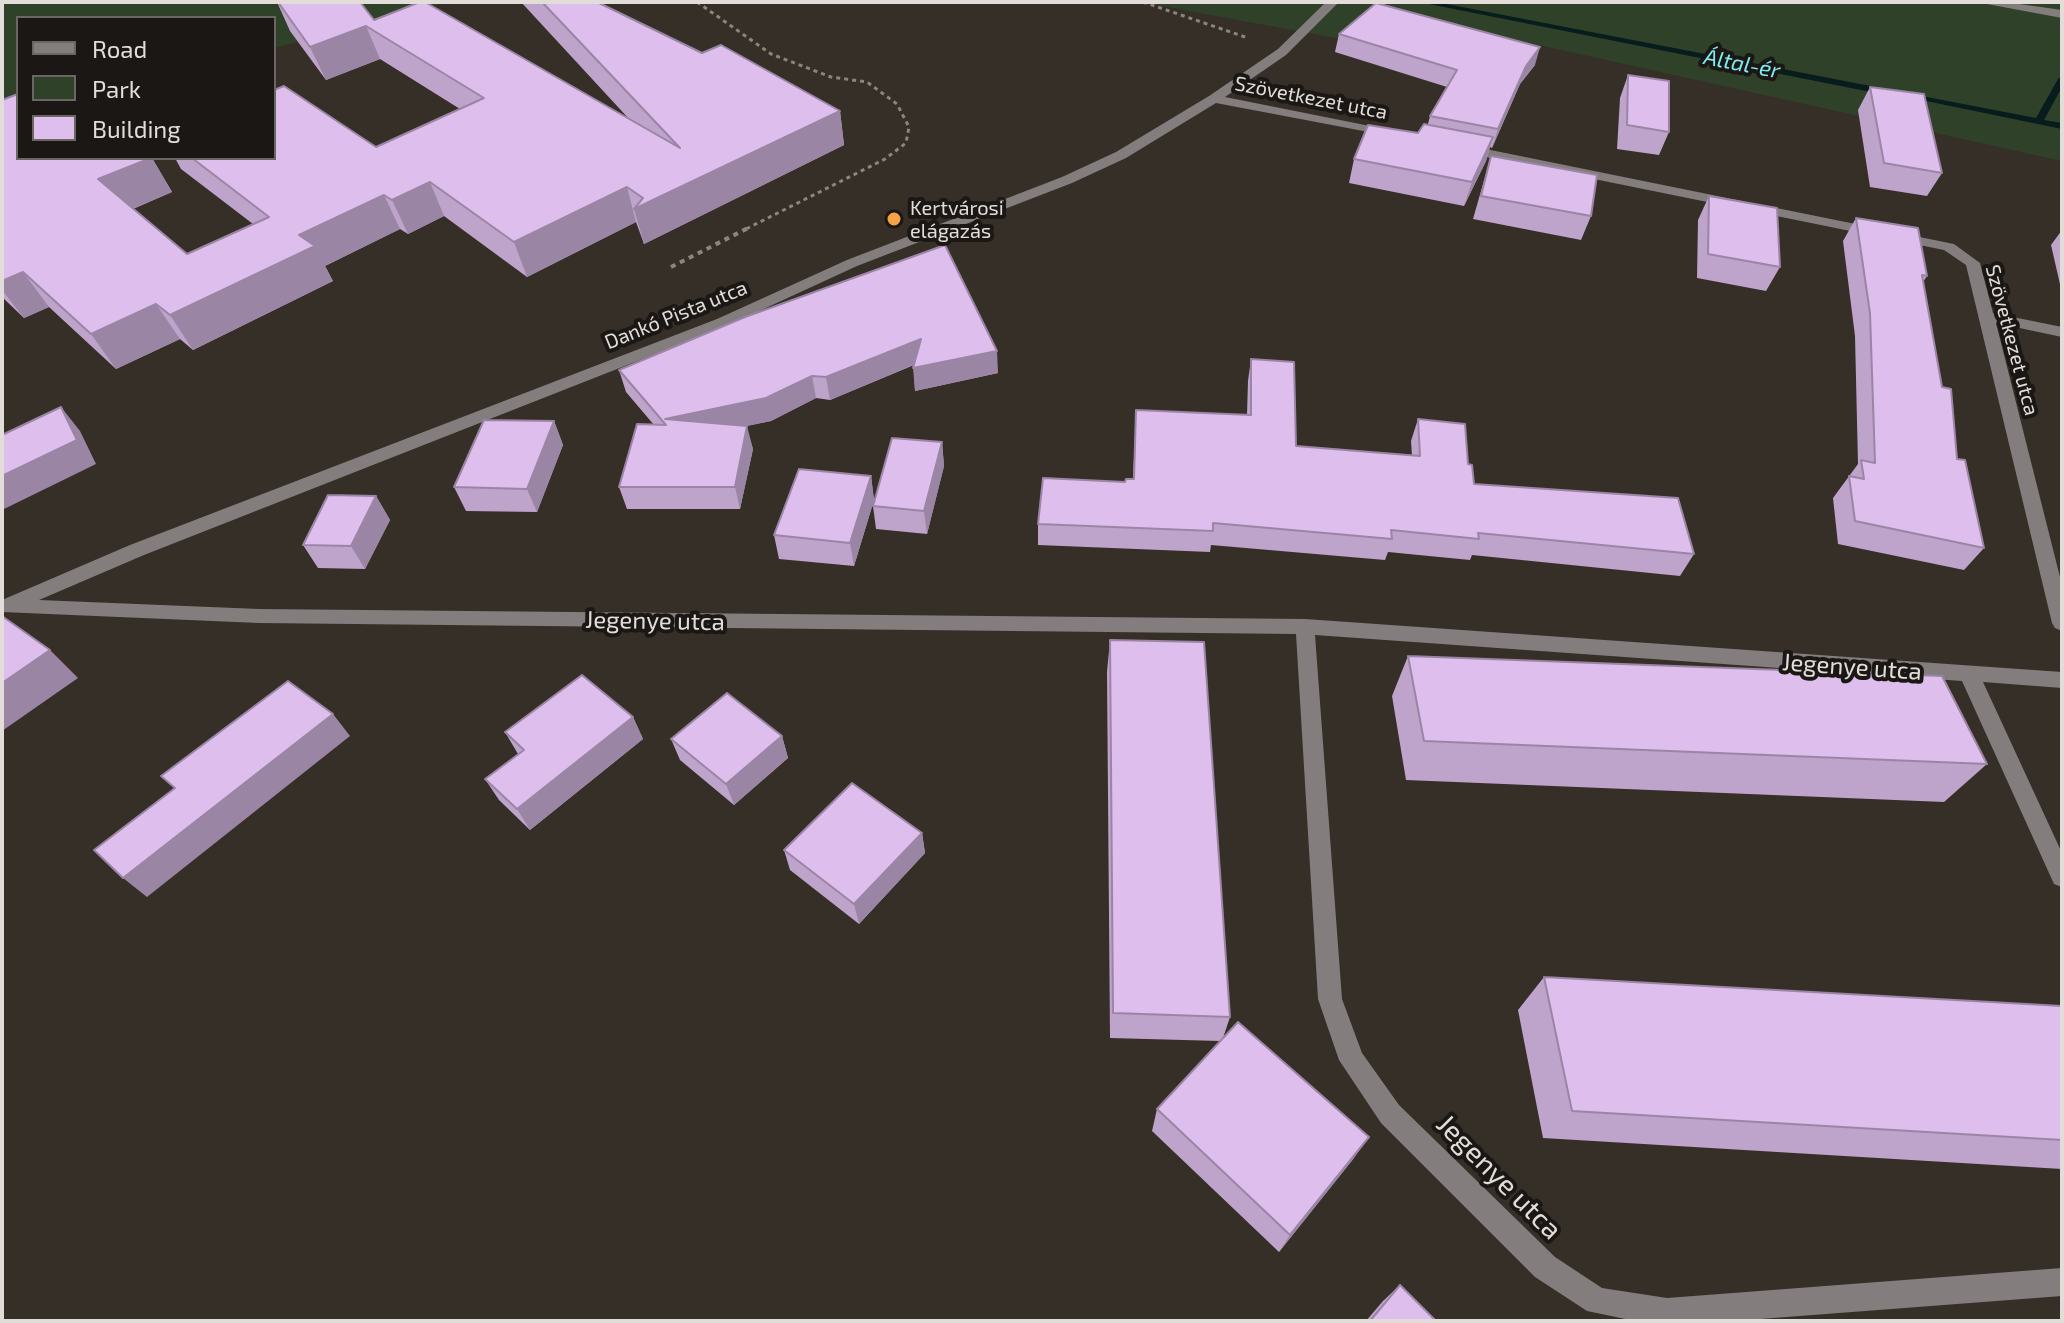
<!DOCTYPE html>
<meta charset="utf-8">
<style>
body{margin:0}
#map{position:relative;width:2064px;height:1323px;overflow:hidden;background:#362f27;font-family:"Exo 2",sans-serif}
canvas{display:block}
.frame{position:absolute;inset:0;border:4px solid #e2ddd8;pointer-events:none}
.legend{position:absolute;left:16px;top:16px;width:260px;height:144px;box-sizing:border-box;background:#1b1714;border:2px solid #6b6662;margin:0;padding:10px 14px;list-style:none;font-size:24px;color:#e2ddd8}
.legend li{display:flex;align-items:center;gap:16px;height:40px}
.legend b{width:40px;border:2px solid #6b6662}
</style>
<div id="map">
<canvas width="2064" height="1323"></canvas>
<div class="frame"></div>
<ul class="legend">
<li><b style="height:10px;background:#837d7e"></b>Road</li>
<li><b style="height:22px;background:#2f4129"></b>Park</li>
<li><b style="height:22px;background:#ddbeec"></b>Building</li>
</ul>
</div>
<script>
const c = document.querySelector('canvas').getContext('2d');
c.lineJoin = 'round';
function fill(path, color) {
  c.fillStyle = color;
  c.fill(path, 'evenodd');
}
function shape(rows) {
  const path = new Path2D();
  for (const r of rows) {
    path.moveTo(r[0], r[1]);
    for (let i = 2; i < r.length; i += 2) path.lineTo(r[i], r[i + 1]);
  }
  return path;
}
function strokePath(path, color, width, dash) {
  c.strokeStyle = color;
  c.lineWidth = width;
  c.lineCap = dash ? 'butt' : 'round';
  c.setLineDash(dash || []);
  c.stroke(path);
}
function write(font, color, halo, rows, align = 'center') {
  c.font = font + ' "Exo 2",sans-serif';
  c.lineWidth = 8;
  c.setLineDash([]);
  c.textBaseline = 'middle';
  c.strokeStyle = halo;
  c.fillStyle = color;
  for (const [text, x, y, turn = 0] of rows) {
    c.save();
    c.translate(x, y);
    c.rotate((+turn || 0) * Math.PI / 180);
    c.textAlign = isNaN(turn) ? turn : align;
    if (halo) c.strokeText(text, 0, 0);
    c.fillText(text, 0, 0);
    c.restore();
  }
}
fill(shape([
 [2,2,447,2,274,48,274,18,18,18,18,116,2,120],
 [1140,2,2062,4,2062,161,1372,8,1341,39]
]), '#2f4129');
fill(shape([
 [1419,2,1436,2,1886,89,1890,92,1886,95,1419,2],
 [2062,76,2062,87,2044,120,2062,123,2062,129,1902,96,1906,93,2036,118,2058,79,2062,76]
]), '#061c1d');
strokePath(shape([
 [697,2,771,54,831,77,867,82,897,104,909,127,906,143,885,159,744,230],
 [1143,2,1248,38]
]), '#8b857e', 3, [4, 4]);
strokePath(shape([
 [671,267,748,228]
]), '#8b857e', 4, [5, 5]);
fill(shape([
 [1326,2,1339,2,1286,55,1225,97,1395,131,1395,137,1216,103,1126,158,1072,183,857,266,729,325,144,555,39,600,259,609,1305,619,2062,672,2062,688,1983,682,2062,853,2062,887,2054,884,1962,681,1315,635,1342,999,1362,1053,1399,1105,1555,1257,1602,1288,1667,1298,2062,1268,2062,1296,1734,1321,1635,1321,1587,1311,1535,1277,1381,1123,1339,1060,1318,999,1296,634,259,623,2,612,2,600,130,545,717,319,847,260,1062,177,1116,152,1209,96,1278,49,1326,2],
 [1976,2,2005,2,2062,10,2062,18,1976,2],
 [1461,144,1954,244,1980,263,1993,313,2062,327,2062,337,1996,323,2062,585,2062,631,2055,628,2052,623,1966,265,1944,250,1456,151,1456,145,1461,144]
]), '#837d7e');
fill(shape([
 [277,2,360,2,374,20,630,120,521,2,597,2,702,53,840,111,844,145,644,244,636,222,527,277,444,216,408,234,400,229,325,266,333,281,193,350,180,339,116,369,49,307,24,318,2,297,2,100,152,158,172,192,133,209,187,254,253,224,181,169,175,158,274,158,376,147,460,109,380,59,326,80,290,31],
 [1339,34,1535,65,1520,84,1492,148,1490,147,1486,161,1464,206,1349,183,1354,159,1418,133,1428,124,1430,116,1447,87,1335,52],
 [1628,75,1669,132,1659,155,1617,149,1620,98],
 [1870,87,1942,173,1927,196,1870,187,1858,110],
 [1491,156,1591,216,1581,240,1473,219],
 [1709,196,1780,267,1766,291,1697,278,1698,220],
 [1856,218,1927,276,1923,282,1942,387,1957,459,1984,548,1964,570,1838,544,1833,498,1858,464,1855,336,1843,241],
 [2062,230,2062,293,2051,245],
 [945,245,998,373,915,391,914,365,830,400,816,398,771,421,745,426,753,449,740,509,627,509,619,487,654,425,626,392,619,370],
 [1251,359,1296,446,1412,456,1411,441,1418,419,1468,464,1474,484,1694,554,1680,576,1472,555,1470,560,1388,552,1385,560,1211,545,1210,552,1038,545,1038,524,1133,479,1136,410,1247,415,1248,381],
 [554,421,563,445,537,512,466,511,454,487],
 [942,442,944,466,927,534,876,529,873,506],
 [871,476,874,500,854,566,779,559,774,535],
 [376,496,390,520,365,569,318,568,303,545],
 [1110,640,1230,1017,1223,1038,1354,1158,1279,1252,1152,1131,1157,1109,1220,1041,1110,1038,1107,672],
 [1408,656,1987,764,1944,802,1406,780,1392,696],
 [633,717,643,739,530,830,499,800,485,779,518,754,505,732],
 [782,736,788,758,734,805,680,760,671,739],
 [922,833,925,853,859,924,790,870,784,850],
 [1544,977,2062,1006,2062,1169,1543,1138,1518,1010],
 [1400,1285,1436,1321,1366,1321,1383,1301]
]), '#bea3cb');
fill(shape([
 [366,26,380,59,326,80,310,47],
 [1540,47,1535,65,1520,84,1492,148,1498,129,1526,66],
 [840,111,844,145,644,244,634,209],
 [1493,137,1486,161,1464,206,1472,182],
 [152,158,172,192,120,214,98,179],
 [430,182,444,216,408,234,392,200],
 [627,187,636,222,527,277,514,242],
 [384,195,400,229,325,266,333,281,193,350,170,315,299,235],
 [23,272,49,307,24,318,2,290,2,281],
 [156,304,180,339,116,369,91,334],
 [921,339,923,361,830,400,826,377],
 [997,351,998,373,915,391,913,368],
 [812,376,816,398,771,421,672,442,665,419],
 [61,407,80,431,96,464,2,510,2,476],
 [554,421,563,445,537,512,527,489],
 [747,426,753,449,740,509,735,487],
 [942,442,944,466,927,534,924,511],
 [871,476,874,500,854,566,850,543],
 [376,496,390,520,365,569,351,546],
 [50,650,78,678,2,731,2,683],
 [333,714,350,736,147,897,123,878],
 [633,717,643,739,530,830,517,809],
 [782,736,788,758,734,805,726,784],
 [922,833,925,853,859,924,854,904],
 [1369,1137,1354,1158,1279,1252,1290,1235]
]), '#9b85a5');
const building = shape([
 [278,2,360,2,374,20,420,2,425,2,680,148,542,2,597,2,702,53,721,45,840,111,634,209,643,198,627,187,514,242,430,182,392,200,384,195,299,235,315,246,170,315,156,304,91,334,23,272,2,281,2,100,18,94,18,158,151,158,98,179,187,254,269,217,192,158,274,158,274,90,284,86,376,147,484,98,366,26,310,47,278,2],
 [1376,3,1540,47,1526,66,1498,129,1430,116,1457,70,1339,34,1376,3],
 [1628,75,1669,81,1669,132,1627,125,1628,75],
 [1870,87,1924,94,1942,173,1884,163,1870,87],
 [1424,124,1493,137,1472,182,1354,159,1368,125,1418,133,1424,124],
 [1491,156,1597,175,1591,216,1481,196,1491,156],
 [1709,196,1777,208,1780,267,1708,254,1709,196],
 [1856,218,1918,228,1927,276,1922,275,1942,387,1951,389,1957,459,1965,460,1984,548,1855,521,1849,476,1864,479,1861,460,1875,463,1870,313,1856,218],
 [945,245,997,351,913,368,921,339,826,377,812,376,766,398,665,419,747,426,735,487,619,487,637,424,666,425,619,370,745,317,945,245],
 [1251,359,1294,362,1296,446,1420,456,1418,419,1465,424,1468,464,1472,465,1474,484,1678,498,1694,554,1478,533,1479,539,1391,530,1392,539,1213,523,1213,531,1038,524,1043,478,1125,482,1126,479,1134,479,1136,410,1251,415,1251,359],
 [61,407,77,440,2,476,2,435,61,407],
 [484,420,554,421,527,489,454,487,484,420],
 [892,438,942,442,924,511,873,506,892,438],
 [799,469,871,476,850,543,774,535,799,469],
 [328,495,376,496,351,546,303,545,328,495],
 [2,616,50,650,2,683,2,616],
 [1110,640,1204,642,1230,1017,1113,1013,1110,640],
 [1408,656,1942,676,1987,764,1424,741,1408,656],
 [582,675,633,717,517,809,485,779,524,750,505,732,582,675],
 [288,681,333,714,123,878,94,850,175,788,161,776,288,681],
 [727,693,782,736,726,784,671,739,727,693],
 [852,783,922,833,854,904,784,850,852,783],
 [1544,977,2062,1006,2062,1140,1572,1111,1544,977],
 [1238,1022,1369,1137,1290,1235,1157,1109,1238,1022],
 [1400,1285,1436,1321,1370,1321,1400,1285]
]);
fill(building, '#ddbeec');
strokePath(building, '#9b85a5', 2);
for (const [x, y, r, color] of [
 [894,219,8,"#f5a246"]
]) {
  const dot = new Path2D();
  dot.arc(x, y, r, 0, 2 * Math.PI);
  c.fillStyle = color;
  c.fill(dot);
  strokePath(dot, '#1b1714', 3);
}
write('20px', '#e2ddd8', '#1b1714', [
 ["Szövetkezet utca",1311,98,11],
 ["Dankó Pista utca",676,315,-22],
 ["Szövetkezet utca",2012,340,75]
]);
write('20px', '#e2ddd8', '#1b1714', [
 ["Kertvárosi",910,208],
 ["elágazás",910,231]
], 'left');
write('italic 22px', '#7fecf0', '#1b1714', [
 ["Által-ér",1742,64,11]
]);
write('24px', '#e2ddd8', '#1b1714', [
 ["Jegenye utca",655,621,1],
 ["Jegenye utca",1852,667,4]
]);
write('28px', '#e2ddd8', '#1b1714', [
 ["Jegenye utca",1499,1177,45]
]);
</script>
